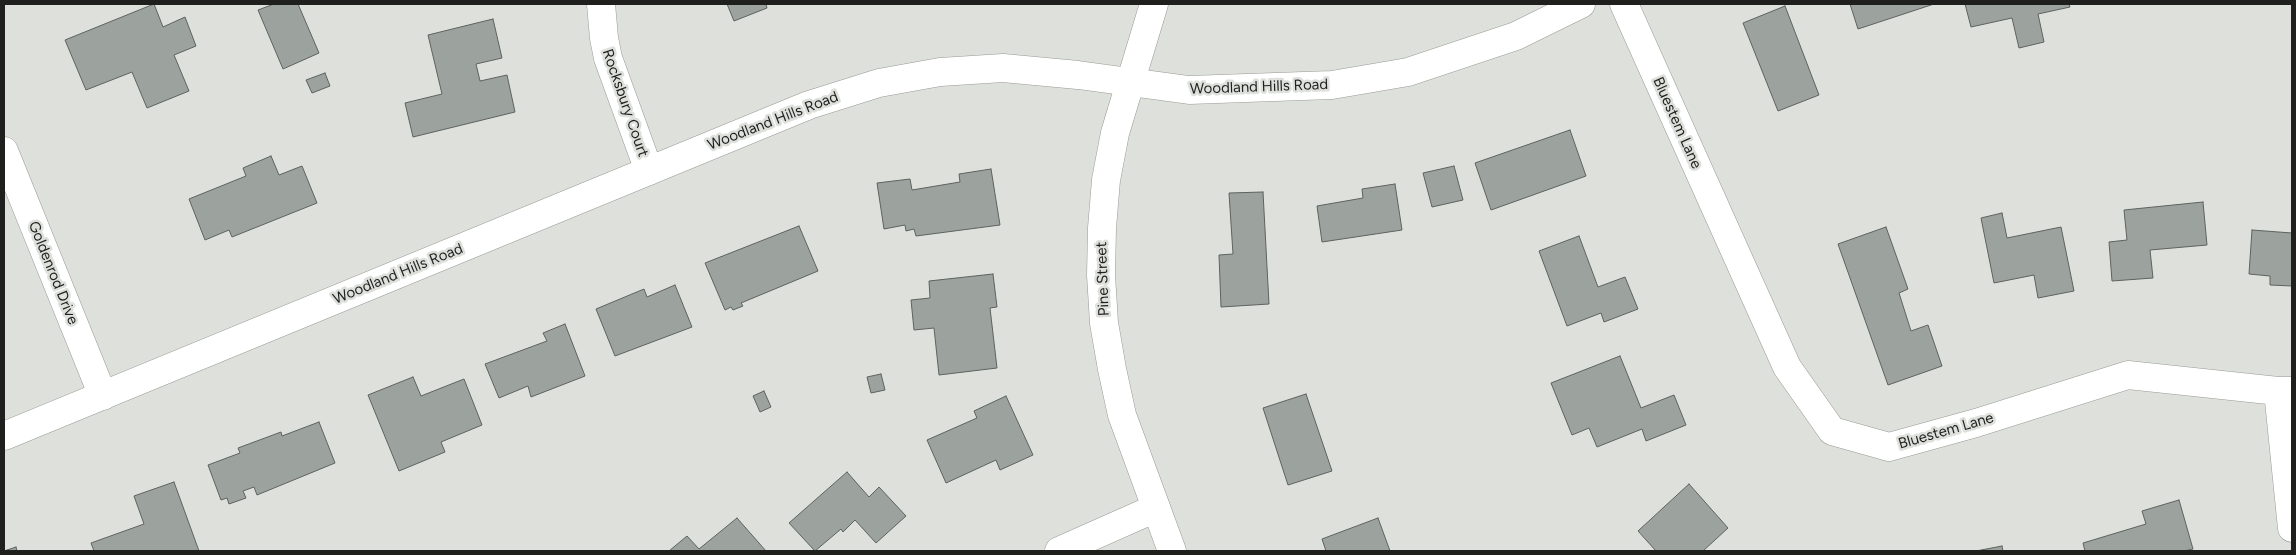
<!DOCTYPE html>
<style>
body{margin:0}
#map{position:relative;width:2296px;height:555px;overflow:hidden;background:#dee0db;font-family:Figtree,sans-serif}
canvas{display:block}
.frame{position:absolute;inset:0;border:5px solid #1f201e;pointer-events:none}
</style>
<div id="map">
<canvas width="2296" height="555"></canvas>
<div class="frame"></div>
</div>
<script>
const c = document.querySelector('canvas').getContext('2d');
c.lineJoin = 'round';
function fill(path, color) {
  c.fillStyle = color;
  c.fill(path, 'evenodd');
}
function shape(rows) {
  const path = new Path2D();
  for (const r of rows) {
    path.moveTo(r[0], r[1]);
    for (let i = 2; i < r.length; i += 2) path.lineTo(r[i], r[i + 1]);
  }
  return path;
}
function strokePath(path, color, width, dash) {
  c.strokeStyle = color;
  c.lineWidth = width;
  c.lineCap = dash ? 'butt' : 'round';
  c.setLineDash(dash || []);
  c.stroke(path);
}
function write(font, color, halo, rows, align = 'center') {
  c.font = font + ' Figtree,sans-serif';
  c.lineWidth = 5;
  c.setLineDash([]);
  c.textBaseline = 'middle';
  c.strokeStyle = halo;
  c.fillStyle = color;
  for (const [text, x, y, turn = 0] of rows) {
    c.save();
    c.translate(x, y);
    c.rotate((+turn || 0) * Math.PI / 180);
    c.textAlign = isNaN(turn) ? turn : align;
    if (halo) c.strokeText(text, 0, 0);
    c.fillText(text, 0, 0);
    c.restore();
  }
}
const building = shape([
 [154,4,163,27,185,17,196,46,174,55,189,91,147,108,132,72,86,90,65,40,154,4],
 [274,4,298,4,319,53,283,69,258,10,274,4],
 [727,4,766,4,767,8,734,21,727,4],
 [1850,4,1934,4,1858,29,1850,4],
 [1965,4,2069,4,2070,7,2038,14,2044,42,2019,48,2012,18,1971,27,1965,4],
 [1785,6,1819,95,1778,111,1743,23,1785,6],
 [493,19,502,58,476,64,480,81,507,75,515,112,413,137,405,103,442,94,428,35,493,19],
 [325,73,330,86,312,93,306,80,325,73],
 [1570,130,1586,176,1491,210,1475,163,1570,130],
 [271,156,279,175,302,166,317,203,232,237,229,230,205,240,189,199,246,176,243,168,271,156],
 [1454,166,1463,200,1432,207,1423,173,1454,166],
 [991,169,1000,225,916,236,914,229,906,231,905,225,884,229,877,183,910,179,912,190,960,182,959,174,991,169],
 [1395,184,1402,230,1322,242,1317,206,1363,198,1362,189,1395,184],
 [1263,192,1269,304,1221,307,1219,255,1233,254,1229,193,1263,192],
 [2203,202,2207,245,2150,250,2153,278,2112,281,2109,242,2127,240,2124,210,2203,202],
 [2002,213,2007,238,2061,227,2074,291,2038,298,2034,275,1994,283,1981,218,2002,213],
 [799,226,818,271,741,303,743,306,733,310,731,307,725,310,705,263,799,226],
 [1886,227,1908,289,1899,293,1911,331,1928,325,1942,366,1888,385,1838,244,1886,227],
 [2252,230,2292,233,2292,286,2270,285,2270,276,2249,274,2252,230],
 [1579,236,1598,287,1625,277,1638,309,1604,322,1601,313,1567,326,1539,251,1579,236],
 [993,274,997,307,990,308,997,368,939,375,934,328,914,330,911,300,930,298,929,281,993,274],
 [675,285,692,327,615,356,596,309,644,289,647,297,675,285],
 [565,324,585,376,531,397,528,386,499,398,485,364,547,341,543,333,565,324],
 [1620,356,1641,408,1674,395,1686,425,1646,441,1642,429,1597,447,1589,428,1572,435,1551,383,1620,356],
 [881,374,885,390,871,393,867,377,881,374],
 [413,377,421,396,464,379,482,425,441,442,445,452,399,471,368,395,413,377],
 [764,391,771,407,760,412,753,396,764,391],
 [1306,394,1332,471,1288,485,1263,408,1306,394],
 [1006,396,1033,455,1000,470,996,460,946,483,927,440,977,418,974,411,1006,396],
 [319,422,335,463,257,495,254,487,243,491,246,498,229,504,227,498,221,500,208,465,240,453,238,448,281,432,282,436,319,422],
 [847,472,869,497,879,487,906,516,876,543,855,520,843,532,841,529,815,551,789,523,847,472],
 [174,482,199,551,94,551,91,543,144,524,134,496,174,482],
 [1689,484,1728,528,1703,551,1656,551,1638,531,1689,484],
 [2179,500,2193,549,2184,551,2085,551,2083,543,2146,524,2142,511,2179,500],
 [737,518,766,551,669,551,687,536,699,549,737,518],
 [1378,518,1390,551,1326,551,1322,539,1378,518],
 [2002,546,2003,551,1976,551,2002,546],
 [16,547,17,551,4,551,16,547]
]);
fill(building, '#9ca29e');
strokePath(building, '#5d625f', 1);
const minor = shape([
 [601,4,604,38,608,58,649,171],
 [1624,4,1787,367,1832,431,1889,447,1976,423,2128,375,2278,391,2292,391],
 [4,151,103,396],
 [2278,391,2292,528],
 [4,436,809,105,879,83,940,72,1003,68,1078,75,1189,90,1332,85,1408,72,1516,36,1581,4],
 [1059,551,1156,508]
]);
const tertiary = shape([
 [1154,4,1115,133,1106,180,1102,228,1101,275,1104,323,1112,369,1122,415,1172,551]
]);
strokePath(minor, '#989a95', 29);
strokePath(tertiary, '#989a95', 29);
strokePath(minor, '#fff', 28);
strokePath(tertiary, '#fff', 28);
write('15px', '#1f201e', '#dee0db', [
 ["Woodland Hills Road",1259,87,-2],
 ["Rocksbury Court",625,103,71],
 ["Woodland Hills Road",773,121,-21],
 ["Bluestem Lane",1677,123,66],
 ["Goldenrod Drive",53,273,68],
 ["Woodland Hills Road",398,274,-22],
 ["Pine Street",1103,279,-92],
 ["Bluestem Lane",1946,431,-16]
]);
</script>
